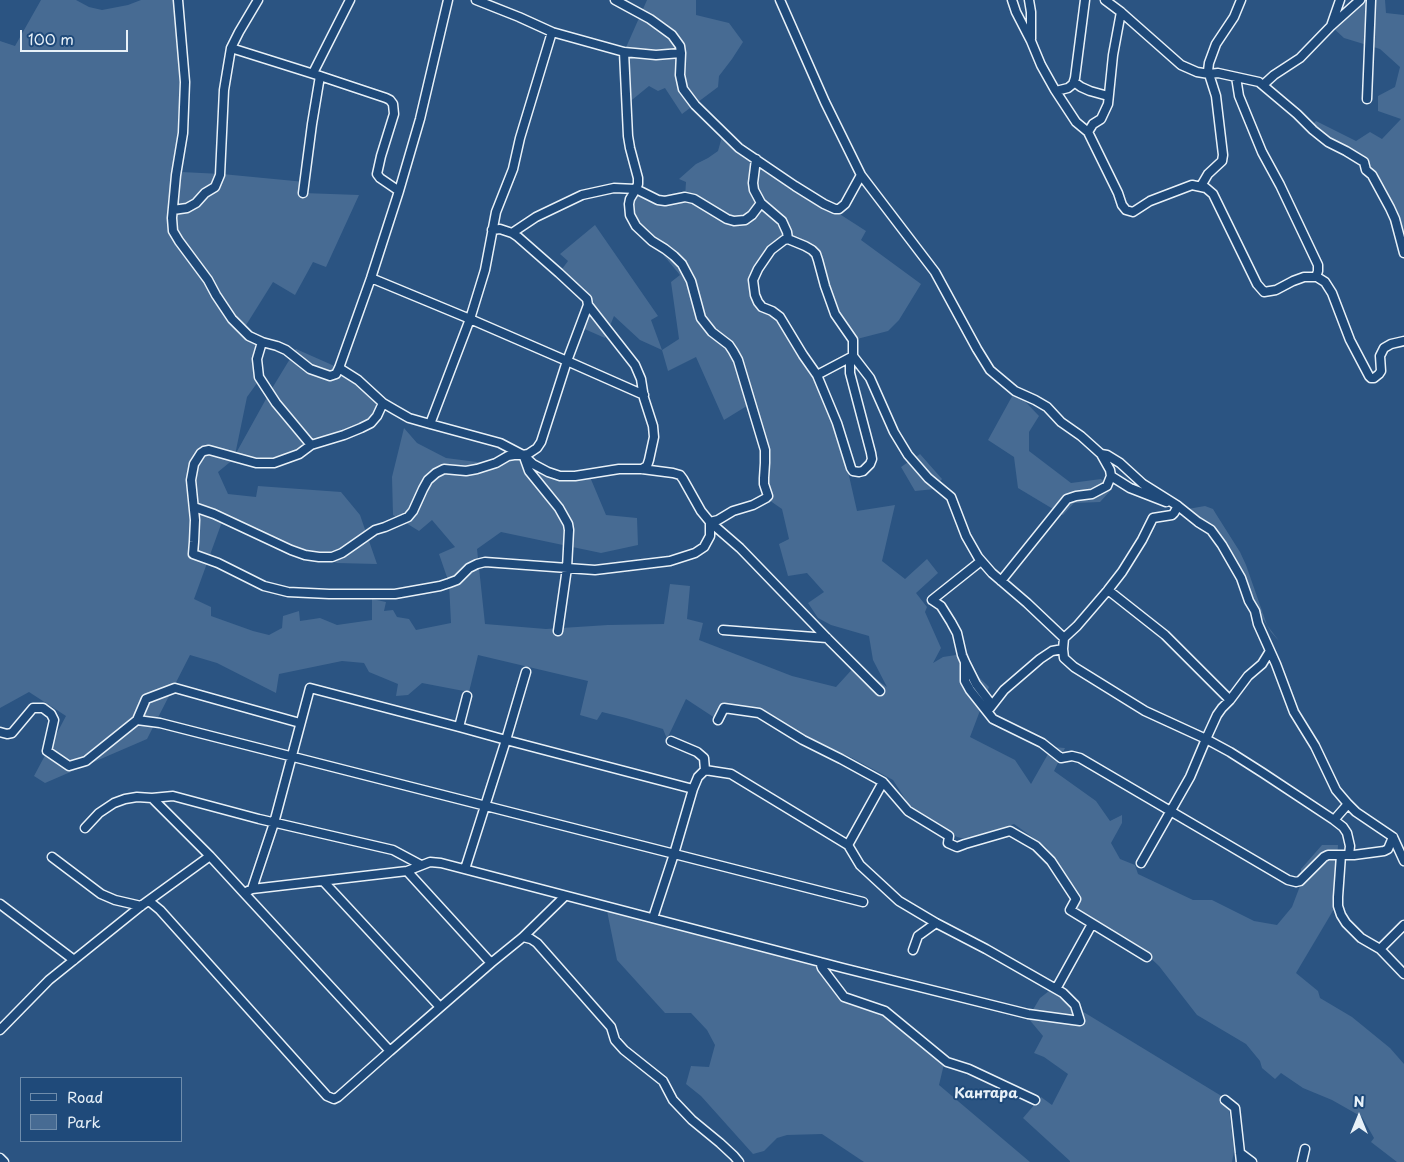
<!DOCTYPE html>
<meta charset="utf-8">
<style>
body{margin:0}
#map{position:relative;width:1404px;height:1162px;overflow:hidden;background:#2b5482;font-family:"Playpen Sans",sans-serif}
canvas{display:block}
.legend{position:absolute;left:20px;top:1077px;width:162px;height:65px;box-sizing:border-box;background:#1f4a7a;border:1px solid #6f8dac;margin:0;padding:6px 9px;list-style:none;font-size:15px;color:#e8f1f8}
.legend li{display:flex;align-items:center;gap:10px;height:25px}
.legend b{width:25px;border:1px solid #6f8dac}
.north{position:absolute;left:1334px;top:1092px;width:50px;height:50px;-webkit-text-stroke:4px #1f4a7a;paint-order:stroke;rotate:0deg;font-size:14px;font-weight:700;line-height:20px;text-align:center;color:#e8f1f8}
.north::after{content:'';display:block;margin:auto;width:18px;height:22px;background:#e8f1f8;clip-path:polygon(50% 0,100% 100%,50% 72%,0 100%)}
.scale{position:absolute;left:20px;top:30px;width:108px;height:22px;box-sizing:border-box;border:2px solid #e8f1f8;border-top:0;padding-left:6px;font-size:15px;line-height:18px;white-space:nowrap;color:#e8f1f8;-webkit-text-stroke:4px #1f4a7a;paint-order:stroke}
</style>
<div id="map">
<canvas width="1404" height="1162"></canvas>
<ul class="legend">
<li><b style="height:6px;background:#1f4a7a"></b>Road</li>
<li><b style="height:14px;background:#476b93"></b>Park</li>
</ul>
<div class="north">N</div>
<div class="scale">100 m</div>
</div>
<script>
const c = document.querySelector('canvas').getContext('2d');
c.lineJoin = 'round';
function fill(path, color) {
  c.fillStyle = color;
  c.fill(path, 'evenodd');
}
function shape(rows) {
  const path = new Path2D();
  for (const r of rows) {
    path.moveTo(r[0], r[1]);
    for (let i = 2; i < r.length; i += 2) path.lineTo(r[i], r[i + 1]);
  }
  return path;
}
function strokePath(path, color, width, dash) {
  c.strokeStyle = color;
  c.lineWidth = width;
  c.lineCap = dash ? 'butt' : 'round';
  c.setLineDash(dash || []);
  c.stroke(path);
}
function write(font, color, halo, rows, align = 'center') {
  c.font = font + ' "Playpen Sans",sans-serif';
  c.lineWidth = 4;
  c.setLineDash([]);
  c.textBaseline = 'middle';
  c.strokeStyle = halo;
  c.fillStyle = color;
  for (const [text, x, y, turn = 0] of rows) {
    c.save();
    c.translate(x, y);
    c.rotate((+turn || 0) * Math.PI / 180);
    c.textAlign = isNaN(turn) ? turn : align;
    if (halo) c.strokeText(text, 0, 0);
    c.fillText(text, 0, 0);
    c.restore();
  }
}
fill(shape([
 [41,0,76,0,89,7,102,10,128,5,141,0,178,0,181,28,183,160,181,172,222,174,305,182,303,193,359,195,326,267,313,262,295,295,273,282,243,330,258,341,260,379,247,397,235,455,271,390,296,349,339,368,383,403,371,423,274,463,235,458,218,472,228,494,256,497,258,486,341,492,360,515,377,564,337,563,223,519,194,599,211,607,211,616,253,631,269,635,282,628,283,616,299,611,300,621,320,618,337,625,372,620,372,599,386,602,384,611,393,610,397,617,409,619,416,630,451,623,449,583,439,554,455,547,432,520,419,531,393,515,392,477,404,428,417,443,446,458,500,465,523,455,531,470,553,479,574,480,590,477,606,515,637,518,638,545,601,553,501,532,477,549,485,624,546,629,608,625,664,624,670,584,690,586,687,619,703,623,699,640,792,676,836,687,856,665,887,687,873,660,869,636,831,625,818,618,808,603,824,592,807,573,788,576,779,544,789,539,782,509,766,498,765,463,750,404,724,420,696,357,668,371,662,350,640,340,614,316,605,338,580,327,588,305,559,273,568,261,560,254,595,225,658,316,651,320,662,350,679,339,671,282,680,275,630,215,636,189,658,200,685,197,686,182,679,179,696,164,708,158,718,151,723,133,824,204,866,231,861,240,921,284,899,320,888,331,853,340,835,314,816,254,784,240,755,274,758,302,772,311,796,342,837,423,857,511,895,505,882,561,905,579,927,559,938,573,916,593,927,607,925,612,941,648,933,663,943,657,956,655,989,687,970,737,1015,760,1031,784,1052,747,1065,748,1054,771,1096,801,1110,821,1122,815,1122,823,1111,843,1120,859,1135,865,1138,874,1193,900,1212,900,1254,921,1277,925,1292,907,1300,886,1301,869,1322,845,1338,845,1334,909,1296,973,1318,991,1320,998,1352,1017,1390,1048,1404,1064,1404,1162,1397,1162,1371,1142,1374,1138,1362,1117,1332,1100,1303,1088,1281,1073,1275,1079,1262,1068,1260,1061,1246,1044,1197,1015,1159,966,1141,949,1076,907,1081,896,1046,847,1014,824,966,839,957,837,940,824,909,805,893,780,852,758,759,713,723,702,718,720,686,699,667,739,663,729,626,718,602,712,597,720,580,715,588,681,478,655,469,692,422,683,408,695,396,696,398,684,369,672,364,663,342,661,279,674,276,693,217,663,190,655,147,739,45,783,34,776,66,716,29,692,0,708,0,41,15,46],
 [647,0,696,0,696,15,729,23,743,42,732,59,719,76,718,87,682,114,665,88,658,91,649,86,627,104,624,52],
 [1360,0,1385,0,1386,13,1404,15,1404,236,1364,162,1313,130,1313,124,1316,121,1356,141,1370,132,1382,139,1401,119,1378,111,1378,96,1395,87,1400,67,1380,49,1344,38,1331,26],
 [1015,391,1039,416,1029,432,1029,451,1071,483,1101,479,1112,489,1100,502,1074,503,1063,515,1018,488,1014,457,988,440],
 [920,454,942,479,935,489,915,491,901,467],
 [1205,506,1213,509,1216,514,1240,552,1246,565,1267,625,1279,641,1271,632,1252,600,1244,577,1238,565,1230,553,1222,543,1182,510],
 [606,906,810,961,844,997,886,1015,944,1064,939,1085,1030,1162,864,1162,822,1134,787,1135,777,1138,764,1151,753,1154,701,1096,686,1084,691,1066,709,1067,715,1045,707,1030,691,1013,665,1013,617,960],
 [1049,991,1228,1100,1234,1151,1232,1162,1070,1162,1070,1161,1023,1118,1041,1097,1052,1105,1068,1074,1044,1057,1034,1053,1043,1036,1028,1018,1040,998]
]), '#476b93');
const minor = shape([
 [178,0,185,82,183,133,176,175,172,218,173,231,179,241,208,280,216,295,232,319,249,336,262,342,277,346,286,350,310,369,330,376,336,374,339,368,371,278,399,191],
 [615,0,650,19,672,35,680,46,681,53,680,75,683,89,695,105,739,148,795,186,824,204,835,209,839,209,845,204,861,175,825,102,780,0],
 [1012,0,1016,12,1031,41,1041,65,1055,90,1076,122,1088,132,1118,193,1122,205,1126,210,1133,212,1150,201,1192,185,1206,188,1213,194,1257,284,1264,292,1276,290,1293,281,1304,277,1317,277,1325,282,1332,293,1350,340,1369,376,1371,378,1374,378,1379,374,1381,371,1380,356,1384,348,1391,344,1404,341],
 [1029,0,1031,12,1031,39],
 [1105,0,1121,12,1181,65,1197,72,1209,74,1218,73,1259,82,1297,114,1313,130,1328,142,1346,151,1364,162,1366,170,1372,175,1390,208,1395,219,1404,253],
 [1340,0,1331,26,1360,0],
 [552,32,624,52,656,55,681,53],
 [231,48,320,76,386,98,390,100,393,104,394,114,381,156,377,174,380,178,399,191,420,119,448,0],
 [313,73,350,0],
 [1236,77,1239,96,1262,152,1280,185,1318,265,1318,271,1316,277],
 [1074,82,1081,87,1090,91,1108,96],
 [1263,85,1274,75,1300,58,1331,26],
 [1056,91,1068,88,1073,84,1075,78,1085,0],
 [1367,99,1371,0],
 [1088,132,1093,124,1101,119,1108,104,1113,55,1121,12],
 [861,175,935,272,977,349,990,370,1015,391,1035,400,1047,407,1061,422,1081,436,1101,454,1107,455,1120,463,1143,484,1178,506,1198,522,1211,530,1222,545,1241,578,1249,601,1255,611,1258,624,1276,664,1294,712,1315,746,1336,790,1348,804],
 [1201,186,1208,174,1222,161,1223,155,1216,96,1208,71,1209,63,1216,44,1234,17,1241,0],
 [303,193,312,124,320,76],
 [761,203,782,221,787,232,788,239,784,240,771,250,758,269,753,280,755,295,758,302,762,307,772,311,780,317,803,355,817,375,853,356,853,340,835,314,825,286,818,260,816,254,812,250,805,246,788,239],
 [173,210,187,208,196,203,205,193,215,187,220,175,224,90,231,48,239,32,258,0],
 [492,230,500,229,512,233,536,217,582,195,614,188,636,189,638,184,638,178,630,148,628,136,624,52],
 [371,278,470,319,485,270,496,212,513,169,520,138,552,32,519,17,476,0],
 [588,305,635,365,641,379,644,398,653,426,654,437,649,460,647,466,642,469],
 [262,342,257,359,259,377,276,403,311,445],
 [339,368,358,380,383,403,395,410,409,418,430,424,470,319,567,361,588,305,587,299,559,273,518,237,512,233],
 [817,375,837,423,851,468,853,471,859,472,863,471,870,464,872,459,871,453,850,373,850,364,853,356,870,378,894,432,908,455,928,478,951,497,966,536,978,557,992,573,1027,603,1064,638,1077,626,1108,590,1122,572,1142,540,1153,518,1172,515,1174,513,1178,506],
 [383,403,377,416,371,423,361,428,344,435,311,445,299,454,274,463,256,463,209,450,204,451,201,453,194,464,191,480,195,520,194,542,193,554,218,563,264,586,288,592,329,594,395,594,440,586,449,583,457,580,469,568,477,564,485,562,595,570,670,561,695,553,704,547,710,536,710,522],
 [430,424,500,443,523,455,528,454,537,448,541,442,567,361,644,395],
 [524,457,529,471,559,508,568,524,569,530,567,568,558,631],
 [1111,476,1130,488,1166,502],
 [194,507,214,514,291,550,305,555,319,557,332,557,342,553,375,530,385,527,408,517,413,511,423,489,428,480,436,473,444,469,466,471,477,469,496,463,508,456,514,455,523,455,533,464,548,472,560,476,575,476,619,469,642,469,673,473,680,475,683,479,701,511,710,522,740,548,827,638,880,691],
 [710,522,718,520,733,511,753,505,766,498,768,496,764,484,764,478,765,463,765,450,738,360,733,351,729,345,712,332,701,318,691,281,682,264,674,256,665,249,652,241,636,226,630,215,629,204,630,199,636,189,658,200,665,201,685,197,694,199,727,219,734,221,745,220,752,215,761,203,754,190,753,183,756,159],
 [981,561,932,600,941,606,951,622,957,633,962,655,965,662,976,684,992,705],
 [1001,581,1067,499,1076,496,1092,494,1107,486,1111,476,1110,470,1101,454],
 [1108,590,1165,635,1230,700,1248,676,1262,664,1270,651],
 [723,630,827,638],
 [1064,638,1063,649,1064,658,1074,667,1145,711,1206,739,1217,715,1222,708,1230,700],
 [965,662,965,681,970,690,993,719,1042,743,1061,758,1072,756,1080,758,1288,880,1296,882,1300,881,1324,857,1328,855,1354,855,1384,851,1388,849,1393,837],
 [990,708,1004,690,1040,659,1052,651,1063,649],
 [137,720,146,699,175,688,300,723],
 [718,720,724,708,759,713,803,740,841,759,883,782,908,811,949,836,948,843,957,847,965,844,1010,831,1036,846,1051,861,1076,899,1070,910,1147,957],
 [459,727,467,696],
 [0,732,7,734,12,733,33,708,43,708,51,714,54,720,47,751,69,766,86,761,137,720,160,723,863,902],
 [85,828,99,813,114,803,125,799,137,797,152,798],
 [848,845,883,782],
 [1341,855,1338,897,1338,906,1341,915,1346,923,1361,938,1380,949,1404,974],
 [1349,855,1350,846,1347,833,1343,827,1334,820,1348,804,1356,812,1393,837,1404,861],
 [210,856,152,798,173,796,259,819,393,850,421,865],
 [52,857,101,894,115,900,141,906],
 [1141,863,1190,777,1206,739,1230,752,1263,773,1334,820],
 [465,869,506,740,526,672],
 [407,871,430,862,441,863,843,968,1028,1014,1080,1021,1075,1005,1063,993,986,949,936,923,899,901,860,865,848,845,731,774,705,770,704,758,697,752,671,741],
 [324,882,440,1007],
 [252,889,274,823,310,688,459,727,506,740,693,789],
 [244,893,390,1051,491,963],
 [149,901,160,910,327,1096,334,1099,338,1097,390,1051],
 [0,904,74,960],
 [653,918,674,854,693,789,698,777,705,770],
 [523,937,565,896],
 [1380,949,1404,925],
 [913,950,918,936,936,923],
 [820,962,822,968,844,997,885,1011,947,1062,969,1069,1035,1100],
 [1056,989,1092,924],
 [0,1030,49,980,141,906,210,856,244,893,252,889,407,871,491,963,523,937,531,939,537,943,611,1027,615,1040,624,1050,663,1081,673,1100,692,1120,720,1143,734,1156,739,1162],
 [1225,1100,1235,1108,1241,1162],
 [1240,1153,1252,1162],
 [0,1158,4,1162],
 [1302,1162,1305,1149]
]);
strokePath(minor, '#e8f1f8', 11);
strokePath(minor, '#1f4a7a', 8);
write('bold 14px', '#e8f1f8', '#1f4a7a', [
 ["Кантара",986,1094]
]);
</script>
